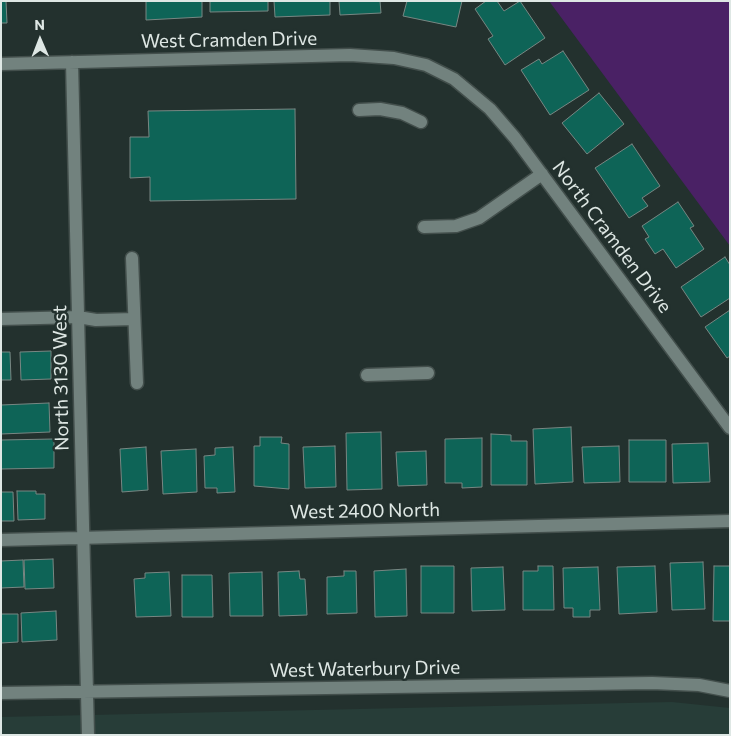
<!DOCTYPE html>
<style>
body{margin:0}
#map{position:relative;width:731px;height:736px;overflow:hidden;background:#23312e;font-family:Commissioner,sans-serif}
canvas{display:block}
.frame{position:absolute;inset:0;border:2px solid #dee7e4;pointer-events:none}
.north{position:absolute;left:15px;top:15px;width:50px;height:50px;-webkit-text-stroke:4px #23312e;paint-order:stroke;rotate:359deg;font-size:14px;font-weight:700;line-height:20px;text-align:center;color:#dee7e4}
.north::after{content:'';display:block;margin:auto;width:18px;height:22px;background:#dee7e4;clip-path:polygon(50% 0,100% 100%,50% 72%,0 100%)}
</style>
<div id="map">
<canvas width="731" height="736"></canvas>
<div class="frame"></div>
<div class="north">N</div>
</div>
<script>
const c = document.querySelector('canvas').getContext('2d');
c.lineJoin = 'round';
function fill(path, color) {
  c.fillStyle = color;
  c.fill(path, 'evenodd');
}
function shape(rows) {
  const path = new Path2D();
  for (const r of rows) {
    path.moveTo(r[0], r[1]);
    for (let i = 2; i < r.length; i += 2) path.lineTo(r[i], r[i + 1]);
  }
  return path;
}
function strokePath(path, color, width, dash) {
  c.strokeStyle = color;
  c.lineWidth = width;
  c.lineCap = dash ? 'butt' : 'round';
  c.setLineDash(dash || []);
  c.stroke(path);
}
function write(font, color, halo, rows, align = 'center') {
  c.font = font + ' Commissioner,sans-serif';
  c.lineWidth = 5;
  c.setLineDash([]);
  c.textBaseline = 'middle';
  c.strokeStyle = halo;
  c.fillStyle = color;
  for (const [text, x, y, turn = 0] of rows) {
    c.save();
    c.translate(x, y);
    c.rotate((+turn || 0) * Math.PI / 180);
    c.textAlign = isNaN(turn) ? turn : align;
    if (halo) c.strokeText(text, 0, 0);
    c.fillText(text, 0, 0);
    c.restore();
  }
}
fill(shape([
 [672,702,730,708,730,735,1,735,1,717]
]), '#273d38');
fill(shape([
 [549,1,730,1,730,246]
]), '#4a2165');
const building = shape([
 [1,1,6,1,7,23,1,23,1,1],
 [146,1,202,1,202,17,146,20,146,1],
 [210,1,268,1,268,11,210,12,210,1],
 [274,1,330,1,330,15,275,17,274,1],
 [339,1,380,1,381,13,340,15,339,1],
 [407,1,462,1,456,27,403,16,407,1],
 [486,1,497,1,504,11,520,1,545,38,505,65,488,39,493,36,475,9,486,1],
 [563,51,589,90,550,115,521,70,539,59,542,64,563,51],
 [599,93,624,124,587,154,562,123,599,93],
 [295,109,296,199,150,201,150,177,130,178,130,137,149,137,148,111,295,109],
 [632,144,660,186,642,198,648,206,629,218,595,168,632,144],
 [678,202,694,226,690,228,704,249,676,268,663,249,655,254,645,239,649,237,642,226,678,202],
 [725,257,730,265,730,298,701,317,681,287,725,257],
 [730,310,730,356,727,358,705,327,730,310],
 [51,351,51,379,21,380,20,352,51,351],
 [1,352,10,352,11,380,1,380,1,352],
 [49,403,50,432,1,434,1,405,49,403],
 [571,427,573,482,535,484,533,429,571,427],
 [381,432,382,489,347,490,346,433,381,432],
 [491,434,511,435,511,441,527,441,527,485,491,485,491,434],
 [260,437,282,437,281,443,289,444,289,489,254,486,254,446,260,446,260,437],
 [482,438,482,487,462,488,462,483,445,483,445,439,482,438],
 [54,439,54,468,1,469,1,440,54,439],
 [629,440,666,440,666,482,629,482,629,440],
 [708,443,710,482,673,483,672,444,708,443],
 [335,446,336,487,305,488,303,447,335,446],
 [619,446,620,482,584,483,582,447,619,446],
 [146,447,148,490,122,492,120,449,146,447],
 [233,447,235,492,217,493,217,488,205,488,204,456,215,455,215,448,233,447],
 [196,449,197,492,163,494,161,451,196,449],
 [426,451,427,485,398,486,396,452,426,451],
 [17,491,36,491,36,494,45,494,45,519,18,520,17,491],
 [1,492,13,492,14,521,1,521,1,492],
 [53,559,54,588,25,589,24,560,53,559],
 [23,560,24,587,1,588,1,561,23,560],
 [703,562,705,609,672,610,670,563,703,562],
 [421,566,454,566,454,613,421,613,421,566],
 [538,566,553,566,554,610,523,610,523,571,538,571,538,566],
 [655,566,657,612,619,614,617,567,655,566],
 [714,566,730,566,730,621,713,621,714,566],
 [503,567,505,610,472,611,471,568,503,567],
 [598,567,600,610,590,610,590,617,573,617,573,608,564,608,563,568,598,567],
 [406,569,407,616,375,617,374,571,406,569],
 [299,571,300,579,305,579,307,615,279,616,278,572,299,571],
 [344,571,356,571,357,613,327,614,327,577,344,576,344,571],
 [169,572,171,616,136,617,134,579,145,578,145,573,169,572],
 [262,572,263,616,230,616,229,573,262,572],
 [182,575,212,575,213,617,182,617,182,575],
 [56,611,57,640,22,642,21,613,56,611],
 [1,614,18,614,18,642,1,643,1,614]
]);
fill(building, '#0e6457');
strokePath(building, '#788783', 1);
const minor = shape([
 [72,62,88,735],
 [1,64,350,55,394,58,426,65,454,79,490,109,515,138,730,428],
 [359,110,380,109,402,113,421,122],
 [424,227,456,226,479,218,542,174],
 [132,258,137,383],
 [1,319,78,317,96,320,134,319],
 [367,375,428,373],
 [1,540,730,521],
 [1,693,652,683,699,685,730,691]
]);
strokePath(minor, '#434f4c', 15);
strokePath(minor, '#72827e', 12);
write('19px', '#dee7e4', '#23312e', [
 ["West Cramden Drive",229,40,-1],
 ["North Cramden Drive",612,237,53],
 ["North 3130 West",61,378,-91],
 ["West 2400 North",365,511,-1],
 ["West Waterbury Drive",365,669,-1]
]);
</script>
